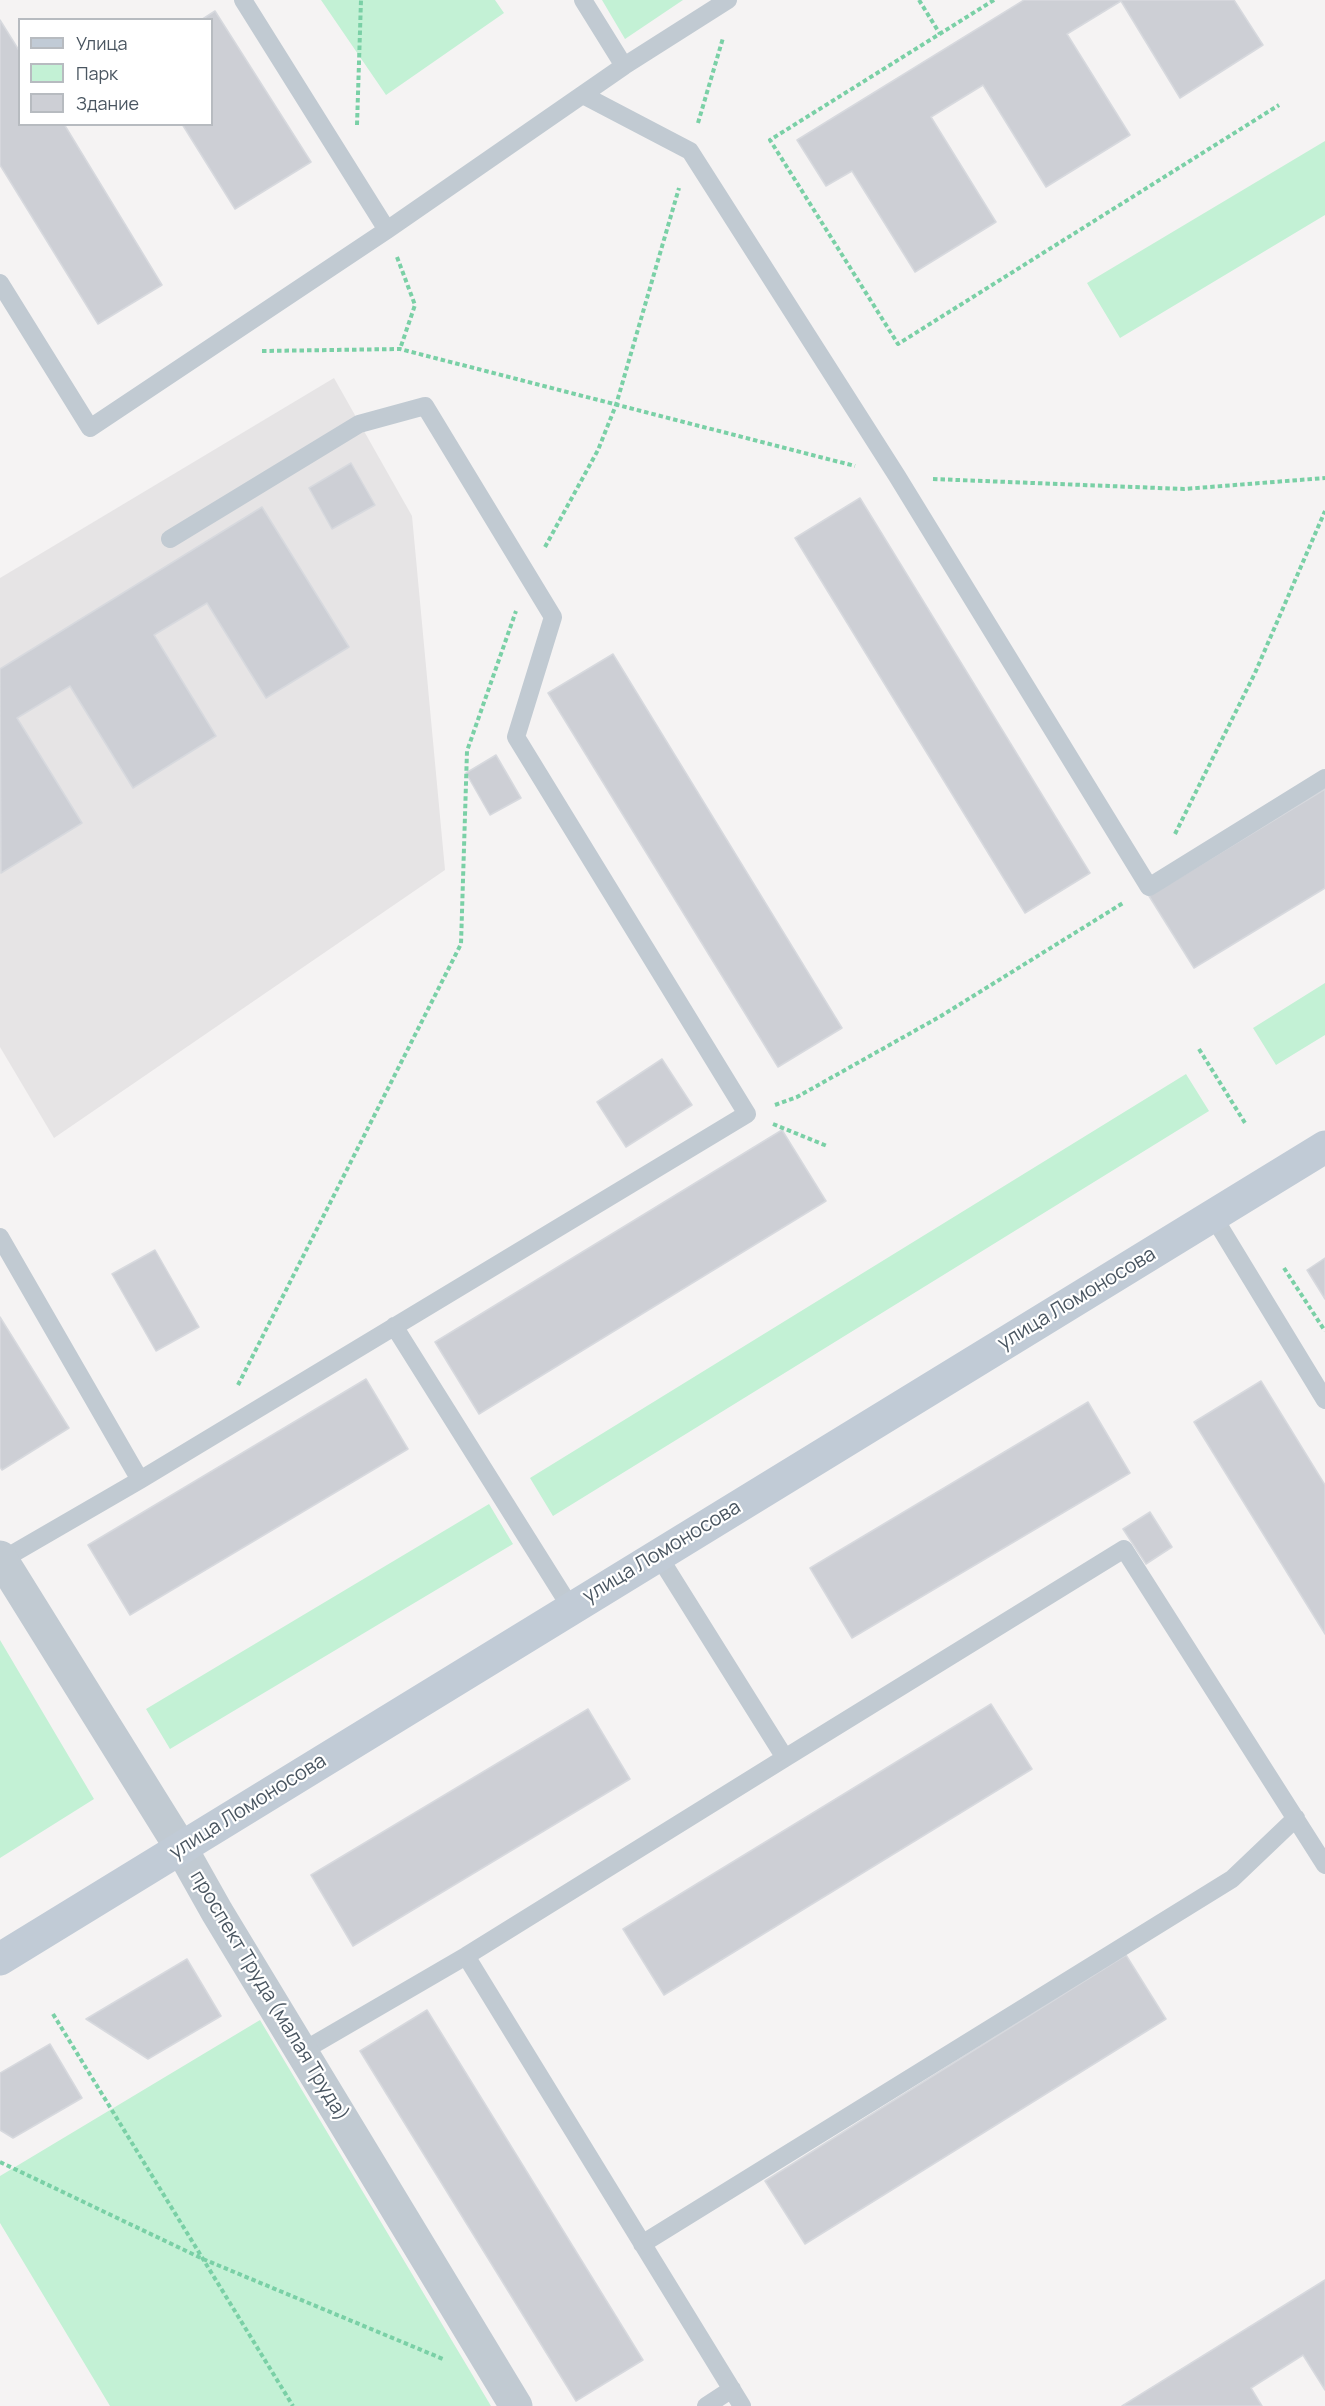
<!DOCTYPE html>
<meta charset="utf-8">
<style>
body{margin:0}
#map{position:relative;width:1325px;height:2406px;overflow:hidden;background:#f5f3f3;font-family:Manrope,sans-serif}
canvas{display:block}
.legend{position:absolute;left:18px;top:18px;width:195px;height:108px;box-sizing:border-box;background:#fff;border:2px solid #b7bbc0;margin:0;padding:8px 10px;list-style:none;font-size:18px;color:#4a5661}
.legend li{display:flex;align-items:center;gap:12px;height:30px}
.legend b{width:30px;border:2px solid #b7bbc0}
</style>
<div id="map">
<canvas width="1325" height="2406"></canvas>
<ul class="legend">
<li><b style="height:8px;background:#c1cbd6"></b>Улица</li>
<li><b style="height:16px;background:#c3f1d5"></b>Парк</li>
<li><b style="height:16px;background:#cdcfd5"></b>Здание</li>
</ul>
</div>
<script>
const c = document.querySelector('canvas').getContext('2d');
c.lineJoin = 'round';
function fill(path, color) {
  c.fillStyle = color;
  c.fill(path, 'evenodd');
}
function shape(rows) {
  const path = new Path2D();
  for (const r of rows) {
    path.moveTo(r[0], r[1]);
    for (let i = 2; i < r.length; i += 2) path.lineTo(r[i], r[i + 1]);
  }
  return path;
}
function strokePath(path, color, width, dash) {
  c.strokeStyle = color;
  c.lineWidth = width;
  c.lineCap = dash ? 'butt' : 'round';
  c.setLineDash(dash || []);
  c.stroke(path);
}
function write(font, color, halo, rows, align = 'center') {
  c.font = font + ' Manrope,sans-serif';
  c.lineWidth = 4.5;
  c.setLineDash([]);
  c.textBaseline = 'middle';
  c.strokeStyle = halo;
  c.fillStyle = color;
  for (const [text, x, y, turn = 0] of rows) {
    c.save();
    c.translate(x, y);
    c.rotate((+turn || 0) * Math.PI / 180);
    c.textAlign = isNaN(turn) ? turn : align;
    if (halo) c.strokeText(text, 0, 0);
    c.fillText(text, 0, 0);
    c.restore();
  }
}
fill(shape([
 [334,378,412,516,445,870,54,1138,0,1047,0,578]
]), '#e6e4e5');
fill(shape([
 [321,0,495,0,504,13,386,95],
 [602,0,683,0,625,39],
 [1325,141,1325,215,1120,338,1087,283],
 [1325,983,1325,1035,1276,1065,1253,1028],
 [1186,1074,1209,1111,553,1516,530,1478],
 [489,1504,513,1544,170,1749,146,1709],
 [0,1640,94,1799,0,1858],
 [260,2020,491,2406,110,2406,0,2223,0,2176]
]), '#c3f1d5');
const building = shape([
 [1024,0,1234,0,1263,45,1180,98,1121,1,1067,34,1130,135,1046,187,983,85,931,117,996,222,915,272,852,171,826,186,797,140,1024,0],
 [215,11,311,162,235,209,182,124,212,124,212,20,201,20,215,11],
 [0,20,20,52,20,124,64,124,162,285,98,324,0,165,0,20],
 [351,463,375,505,332,529,309,488,351,463],
 [860,498,1090,873,1025,913,795,538,860,498],
 [262,507,349,647,266,698,207,603,154,635,216,736,133,788,70,686,17,718,82,823,1,873,0,669,262,507],
 [613,654,842,1028,778,1067,548,693,613,654],
 [496,755,521,798,490,815,466,773,496,755],
 [1325,789,1325,888,1194,968,1149,896,1325,789],
 [662,1059,692,1105,626,1147,597,1102,662,1059],
 [782,1130,826,1201,479,1414,435,1342,782,1130],
 [155,1250,199,1327,156,1351,112,1274,155,1250],
 [1325,1258,1325,1299,1307,1270,1325,1258],
 [0,1317,69,1428,2,1470,0,1467,0,1317],
 [366,1379,408,1449,130,1615,88,1545,366,1379],
 [1261,1381,1325,1485,1325,1634,1194,1422,1261,1381],
 [1088,1402,1130,1473,852,1638,810,1568,1088,1402],
 [1150,1512,1172,1547,1146,1564,1123,1529,1150,1512],
 [991,1704,1032,1769,664,1995,623,1929,991,1704],
 [588,1709,630,1779,353,1946,311,1875,588,1709],
 [1126,1955,1166,2019,805,2244,765,2181,1126,1955],
 [187,1959,221,2016,148,2059,86,2019,187,1959],
 [427,2010,643,2360,576,2401,360,2051,427,2010],
 [50,2044,82,2098,13,2138,0,2130,0,2073,50,2044],
 [1325,2280,1325,2390,1303,2355,1251,2388,1262,2406,1122,2406,1325,2280]
]);
fill(building, '#cdcfd5');
strokePath(building, '#d7d9de', 1.5);
strokePath(shape([
 [919,0,940,34],
 [994,0,770,140,898,344,1279,105],
 [698,123,723,38],
 [357,125,361,0],
 [397,257,415,305,400,349],
 [262,351,400,349,855,466],
 [933,479,1184,489,1325,478],
 [545,547,598,450,616,405,679,188],
 [1175,834,1255,673,1325,511],
 [1199,1049,1245,1123],
 [775,1105,797,1097,941,1016,1123,903],
 [773,1124,827,1146],
 [1284,1268,1325,1331],
 [238,1385,461,944,467,751,516,611],
 [53,2014,293,2406],
 [0,2162,203,2259,443,2359]
]), '#7ad0a6', 4, [4.5, 3]);
strokePath(shape([
 [243,0,387,230],
 [624,66,728,0],
 [583,95,690,151,897,476,1149,887,1325,778],
 [0,283,90,428,387,230,624,66,583,0],
 [1213,1216,1325,1400],
 [0,1237,140,1480],
 [394,1326,571,1608],
 [658,1555,785,1758,1124,1549,1325,1865],
 [2,1560,140,1480,747,1114,516,737,553,617,425,406,359,424,170,539],
 [466,1956,742,2406],
 [301,2052,466,1956,785,1758],
 [642,2244,1232,1879,1296,1818],
 [706,2406,732,2389]
]), '#c1cad2', 18);
strokePath(shape([
 [0,1557,181,1848,217,1912,516,2406]
]), '#c1cad2', 33);
strokePath(shape([
 [0,1959,1325,1147]
]), '#c1cbd6', 33);
write('20px', '#4a5661', '#fff', [
 ["улица Ломоносова",1077,1299,-31],
 ["улица Ломоносова",662,1552,-31],
 ["улица Ломоносова",248,1807,-32],
 ["проспект Труда (малая Труда)",269,1996,59]
]);
</script>
